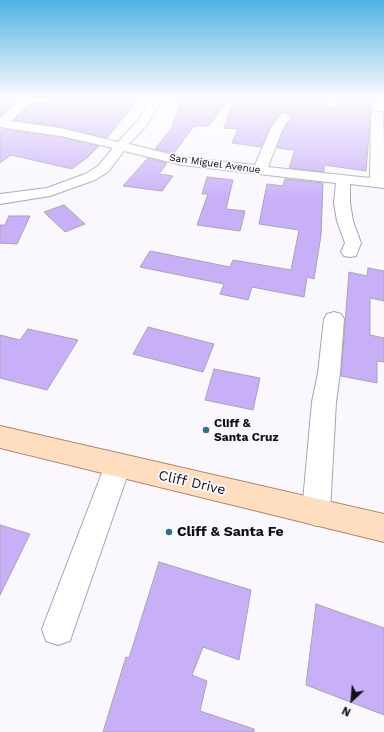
<!DOCTYPE html>
<style>
body{margin:0}
#map{position:relative;width:384px;height:732px;overflow:hidden;background:#faf8fe;font-family:"Work Sans",sans-serif}
canvas{display:block}
.north{position:absolute;left:332px;top:680px;width:40px;height:40px;-webkit-text-stroke:3px #faf8fe;paint-order:stroke;rotate:206deg;font-size:11px;font-weight:700;line-height:16px;text-align:center;color:#121015}
.north::after{content:'';display:block;margin:auto;width:14px;height:18px;background:#121015;clip-path:polygon(50% 0,100% 100%,50% 72%,0 100%)}
</style>
<div id="map">
<canvas width="384" height="732"></canvas>
<div class="north">N</div>
</div>
<script>
const c = document.querySelector('canvas').getContext('2d');
c.lineJoin = 'round';
function fill(path, color) {
  c.fillStyle = color;
  c.fill(path, 'evenodd');
}
function shape(rows) {
  const path = new Path2D();
  for (const r of rows) {
    path.moveTo(r[0], r[1]);
    for (let i = 2; i < r.length; i += 2) path.lineTo(r[i], r[i + 1]);
  }
  return path;
}
function strokePath(path, color, width, dash) {
  c.strokeStyle = color;
  c.lineWidth = width;
  c.lineCap = dash ? 'butt' : 'round';
  c.setLineDash(dash || []);
  c.stroke(path);
}
function write(font, color, halo, rows, align = 'center') {
  c.font = font + ' "Work Sans",sans-serif';
  c.lineWidth = 4;
  c.setLineDash([]);
  c.textBaseline = 'middle';
  c.strokeStyle = halo;
  c.fillStyle = color;
  for (const [text, x, y, turn = 0] of rows) {
    c.save();
    c.translate(x, y);
    c.rotate((+turn || 0) * Math.PI / 180);
    c.textAlign = isNaN(turn) ? turn : align;
    if (halo) c.strokeText(text, 0, 0);
    c.fillText(text, 0, 0);
    c.restore();
  }
}
const building = shape([
 [50,98,139,98,107,138,61,127,14,120,34,101,45,102,50,98],
 [182,98,229,98,209,126,194,126,174,153,155,149,172,127,182,98],
 [234,98,325,98,325,105,328,108,337,108,340,98,372,98,366,171,324,165,324,172,289,168,295,150,277,148,284,129,292,118,286,112,280,113,270,127,261,147,232,143,238,129,224,128,234,98],
 [0,99,18,100,0,116,0,99],
 [0,129,61,137,99,146,88,157,72,169,11,155,0,163,0,129],
 [148,158,167,163,159,174,173,176,162,191,123,186,148,158],
 [207,177,233,180,226,209,245,211,240,231,197,225,208,194,202,194,207,177],
 [285,179,323,183,321,235,314,279,307,277,304,297,252,287,248,300,220,294,224,284,140,267,150,251,230,267,233,260,291,270,299,230,259,224,267,184,283,186,285,179],
 [64,205,85,224,65,232,44,212,64,205],
 [9,216,30,216,17,244,0,243,0,225,5,225,9,216],
 [368,268,384,271,384,301,370,298,370,335,384,338,384,362,377,361,377,383,341,376,349,272,367,276,368,268],
 [148,327,214,344,203,372,133,354,148,327],
 [28,329,78,340,47,390,0,378,0,335,20,340,28,329],
 [214,369,260,378,253,410,205,400,214,369],
 [0,525,30,534,0,595,0,525],
 [159,562,251,590,239,660,203,647,192,675,207,681,200,711,254,729,254,732,103,732,126,657,129,658,159,562],
 [316,604,384,628,384,715,306,685,316,604]
]);
fill(building, '#c8b0f9');
strokePath(building, '#a8a3b2', 1);
const minor = shape([
 [23,98,35,98,11,121,61,128,118,142,138,120,152,98,163,98,147,125,129,144,182,157,255,165,271,128,281,114,285,113,291,117,283,128,268,167,370,178,371,114,373,112,381,112,383,114,384,144,384,188,350,184,350,203,353,221,361,243,356,256,350,257,344,256,341,252,345,243,337,221,334,203,336,183,182,165,124,151,108,172,95,180,50,196,0,204,0,194,47,188,85,174,98,166,113,148,61,136,0,127,0,118,23,98],
 [327,98,339,98,336,107,328,107,326,105,327,98],
 [334,312,341,314,344,319,340,373,336,402,330,512,326,522,316,526,306,522,302,512,312,402,318,373,324,319,327,314,334,312],
 [118,453,127,457,131,465,74,629,70,641,58,645,46,641,42,629,105,465,109,457,118,453]
]);
const major = shape([
 [0,426,384,514,384,542,0,448,0,426]
]);
strokePath(minor, '#a7a3b1', 2);
strokePath(major, '#ac8868', 2);
fill(minor, '#fff');
fill(major, '#ffdebf');
const sky = c.createLinearGradient(0, 0, 0, 201);
sky.addColorStop(0, '#4eb4e2');
sky.addColorStop(0.49, '#fdfcff');
sky.addColorStop(1, '#fdfcff00');
c.fillStyle = sky;
c.fillRect(0, 0, 384, 201);
for (const [x, y, r, color] of [
 [206,430,4,"#307284"],
 [169,532,4,"#307284"]
]) {
  const dot = new Path2D();
  dot.arc(x, y, r, 0, 2 * Math.PI);
  c.fillStyle = color;
  c.fill(dot);
  strokePath(dot, '#faf8fe', 1.5);
}
write('10px', '#121015', '#faf8fe', [
 ["San Miguel Avenue",215,164,8]
]);
write('bold 12px', '#121015', '#faf8fe', [
 ["Cliff &",214,423],
 ["Santa Cruz",214,437]
], 'left');
write('14px', '#121015', '#faf8fe', [
 ["Cliff Drive",192,483,13]
]);
write('bold 14px', '#121015', '#faf8fe', [
 ["Cliff & Santa Fe",177,532]
], 'left');
</script>
